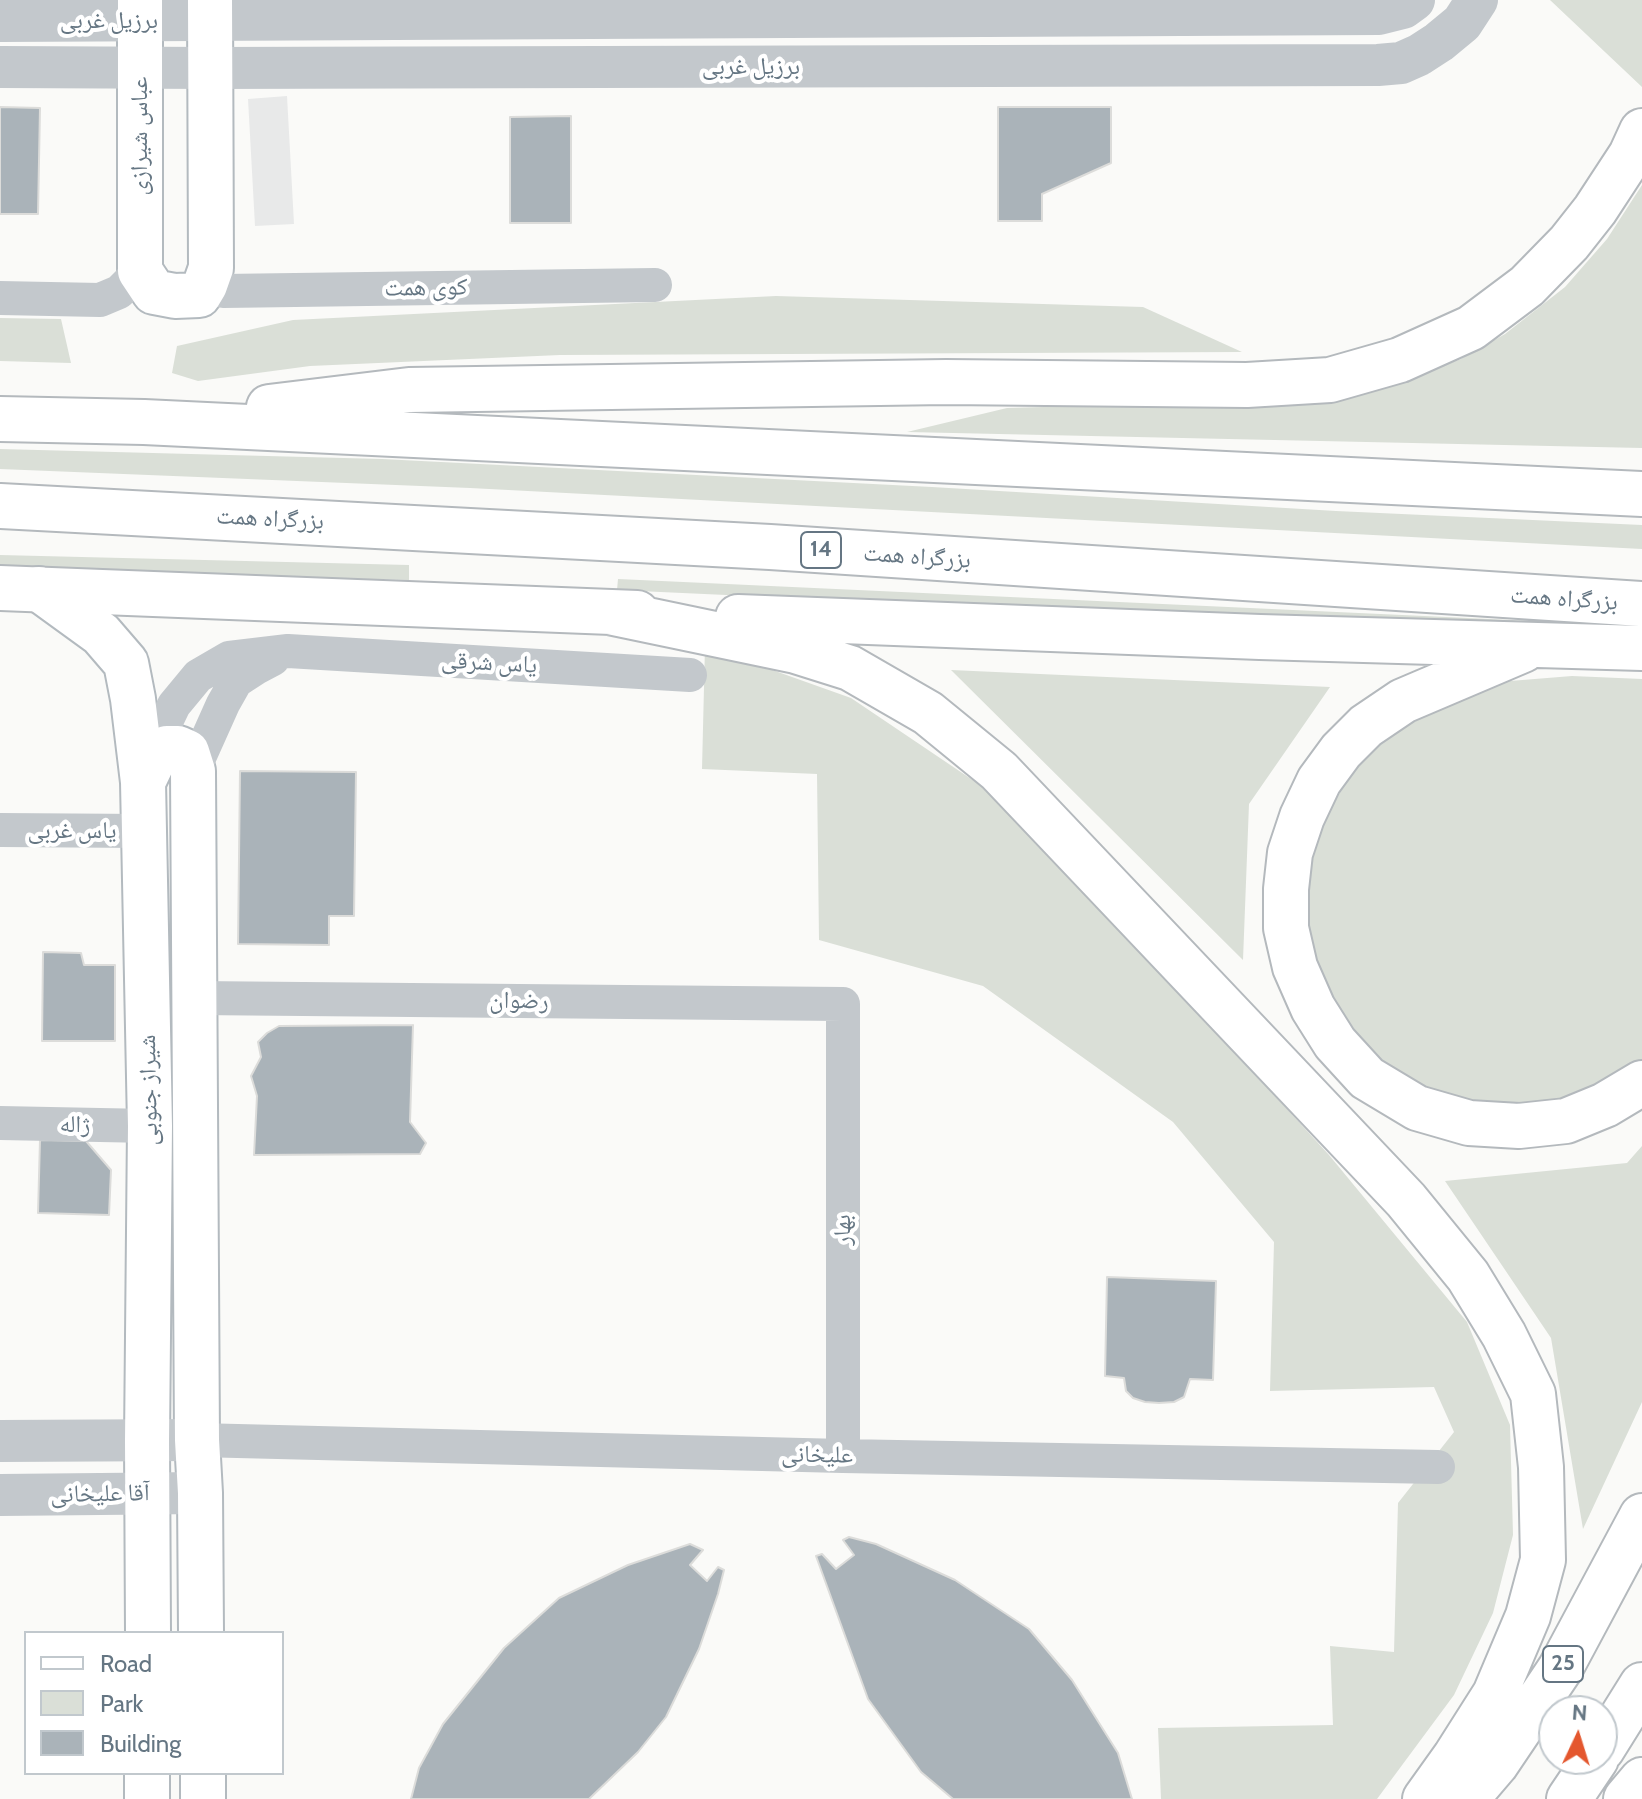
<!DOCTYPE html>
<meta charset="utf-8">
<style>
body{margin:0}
#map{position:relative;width:1642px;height:1799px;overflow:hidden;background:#fafaf8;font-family:Cabin,sans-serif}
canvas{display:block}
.legend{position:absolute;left:24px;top:1631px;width:260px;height:144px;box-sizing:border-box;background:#fff;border:2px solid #c1c8cd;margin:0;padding:10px 14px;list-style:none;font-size:24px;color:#657683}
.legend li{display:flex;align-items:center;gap:16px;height:40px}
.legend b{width:40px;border:2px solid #c1c8cd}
.north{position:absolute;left:1538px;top:1695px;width:80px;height:80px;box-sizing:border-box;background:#fff;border:2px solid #c1c8cd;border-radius:50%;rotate:4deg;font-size:22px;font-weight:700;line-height:32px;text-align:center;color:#657683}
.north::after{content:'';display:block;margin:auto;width:28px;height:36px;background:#e4572e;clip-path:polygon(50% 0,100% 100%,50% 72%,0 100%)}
</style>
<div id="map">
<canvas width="1642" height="1799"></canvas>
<ul class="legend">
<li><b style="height:10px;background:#fff"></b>Road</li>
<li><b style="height:22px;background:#dadfd7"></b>Park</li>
<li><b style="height:22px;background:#aab3b9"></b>Building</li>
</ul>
<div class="north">N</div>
</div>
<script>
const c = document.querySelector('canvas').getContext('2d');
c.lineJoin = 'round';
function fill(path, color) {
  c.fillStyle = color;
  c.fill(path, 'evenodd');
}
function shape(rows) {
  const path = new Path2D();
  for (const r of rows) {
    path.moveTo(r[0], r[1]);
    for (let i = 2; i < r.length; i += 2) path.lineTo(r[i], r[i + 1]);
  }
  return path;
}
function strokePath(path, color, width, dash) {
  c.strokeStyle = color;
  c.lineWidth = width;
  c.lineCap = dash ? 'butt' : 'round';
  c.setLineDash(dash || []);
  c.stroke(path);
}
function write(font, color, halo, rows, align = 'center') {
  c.font = font + ' Cabin,"Noto Naskh Arabic",sans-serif';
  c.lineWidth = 8;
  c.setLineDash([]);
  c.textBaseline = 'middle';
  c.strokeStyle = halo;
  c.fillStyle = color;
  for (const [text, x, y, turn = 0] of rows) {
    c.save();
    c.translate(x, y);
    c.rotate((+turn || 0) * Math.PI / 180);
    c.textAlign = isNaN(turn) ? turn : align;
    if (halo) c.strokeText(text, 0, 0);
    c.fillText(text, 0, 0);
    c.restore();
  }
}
fill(shape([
 [287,96,294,224,255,226,248,99]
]), '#e8e9e9');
fill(shape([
 [1550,0,1642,0,1642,87],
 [1642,185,1642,448,907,432,1007,408,1078,406,1195,407,1307,400,1414,376,1461,359,1505,334,1565,287,1607,239],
 [776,296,1143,307,1242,352,560,355,310,366,198,381,172,373,177,346,293,320],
 [0,318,61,319,71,363,0,361],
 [0,449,382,459,932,487,1336,511,1642,525,1642,549,470,488,0,469],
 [0,555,409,565,409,580,0,572],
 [618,579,1642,626,1642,637,617,590],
 [705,646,851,698,983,787,1130,937,1329,1155,1467,1322,1510,1425,1513,1535,1493,1613,1454,1695,1377,1799,1161,1799,1158,1728,1333,1725,1330,1646,1394,1652,1398,1503,1454,1432,1434,1387,1270,1391,1274,1242,1173,1122,983,986,819,940,817,774,702,769],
 [951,670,1330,687,1249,804,1243,960],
 [1572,676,1642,679,1642,1059,1620,1076,1559,1101,1531,1107,1471,1103,1442,1095,1406,1080,1376,1057,1342,1020,1318,967,1309,935,1306,893,1314,850,1328,812,1355,768,1388,733,1485,683],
 [1642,1146,1642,1402,1583,1529,1551,1338,1445,1181,1627,1163]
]), '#dadfd7');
const building = shape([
 [0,107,40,108,38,214,0,214,0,107],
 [998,107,1111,107,1111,163,1042,194,1042,221,998,221,998,107],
 [571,116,571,223,510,223,510,117,571,116],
 [240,771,356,772,354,916,329,916,329,945,238,944,240,771],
 [43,952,81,953,84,965,115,965,115,1041,42,1041,43,952],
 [413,1025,410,1122,426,1143,420,1154,254,1155,257,1096,251,1076,261,1057,258,1042,267,1033,279,1026,413,1025],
 [40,1140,86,1141,111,1170,109,1215,38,1213,40,1140],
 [1107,1277,1216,1281,1213,1380,1190,1379,1184,1397,1174,1402,1159,1403,1145,1402,1133,1398,1126,1391,1124,1378,1105,1376,1107,1277],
 [849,1537,876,1544,955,1580,1029,1629,1072,1680,1118,1753,1132,1799,953,1799,921,1772,868,1699,816,1556,822,1554,836,1569,854,1555,843,1540,849,1537],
 [690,1544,703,1550,690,1565,707,1581,718,1567,724,1570,718,1594,699,1649,666,1717,638,1752,589,1799,411,1799,419,1768,443,1724,504,1648,559,1598,628,1565,690,1544]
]);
fill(building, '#aab3b9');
strokePath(building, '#dcdcda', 2);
const secondary = shape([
 [140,0,140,271,154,292,175,296,199,295,205,285,211,268,210,0],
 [39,589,101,634,126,663,133,699,143,782,150,1126,147,1441,148,1633],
 [143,782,155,757,167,748,178,748,187,752,193,771,197,1440,200,1493,201,1633],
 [203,1773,203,1799],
 [147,1799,147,1773]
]);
const trunk = shape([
 [269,407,409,390,946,382,1247,385,1330,380,1400,360,1471,328,1527,286,1569,243,1595,210,1631,155,1642,131],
 [0,419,144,422,1642,494],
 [0,506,770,547,1642,604],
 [0,588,637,613],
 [609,612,796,651,850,668,928,713,999,771,1406,1200,1468,1276,1504,1335,1533,1394,1541,1467,1543,1560,1528,1616,1495,1694,1455,1757,1425,1799],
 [738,617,1260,637,1642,648],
 [1523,650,1403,701,1366,726,1341,751,1319,781,1302,817,1290,853,1286,889,1286,928,1295,967,1313,1008,1335,1043,1367,1078,1417,1108,1469,1123,1519,1126,1566,1121,1605,1105,1642,1083],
 [1602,1749,1642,1685],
 [1466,1799,1496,1764,1560,1669,1642,1516],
 [1569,1799,1596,1759],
 [1626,1799,1642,1780]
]);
strokePath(secondary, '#b3babf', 48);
strokePath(trunk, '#b4b9bd', 48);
strokePath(shape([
 [211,268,223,291,655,285],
 [0,298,100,300,119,292,140,271],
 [155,757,163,728,174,705,198,676,229,658,288,651,690,675],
 [193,771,223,704,236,681,256,668,273,659],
 [0,830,145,831],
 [195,998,843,1004,843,1456],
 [0,1123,150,1126],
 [197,1440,843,1456,1438,1467]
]), '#c3c8cc', 34);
strokePath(shape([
 [0,21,1379,14,1403,8,1414,0],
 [0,67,211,68,1378,65,1401,63,1419,55,1439,42,1462,23,1477,0],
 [0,1441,197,1440],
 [0,1495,200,1493]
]), '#c3c8cc', 42);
strokePath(secondary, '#fff', 44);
strokePath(trunk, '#fff', 44);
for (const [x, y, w] of [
 [821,550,40],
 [1563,1664,40]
]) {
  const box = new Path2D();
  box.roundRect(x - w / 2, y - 18, w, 36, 6);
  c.fillStyle = '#fff';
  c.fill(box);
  strokePath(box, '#657683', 2);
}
write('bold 22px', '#657683', null, [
 ["14",821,550],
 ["25",1563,1664]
]);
write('24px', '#657683', '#fff', [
 ["برزیل غربی",109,21],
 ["برزیل غربی",751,67],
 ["عباس شیرازی",140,136,-90],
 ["کوی همت",426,288,-1],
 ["بزرگراه همت",270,519,3],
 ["بزرگراه همت",917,557,4],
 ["بزرگراه همت",1564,599,4],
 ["یاس شرقی",489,663,3],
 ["یاس غربی",72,831],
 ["رضوان",519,1001,1],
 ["شیراز جنوبی",149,1090,-91],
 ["ژاله",75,1125,1],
 ["بهار",843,1230,-90],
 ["علیخانی",817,1455,1],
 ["آقا علیخانی",100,1494,-1]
]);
</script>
